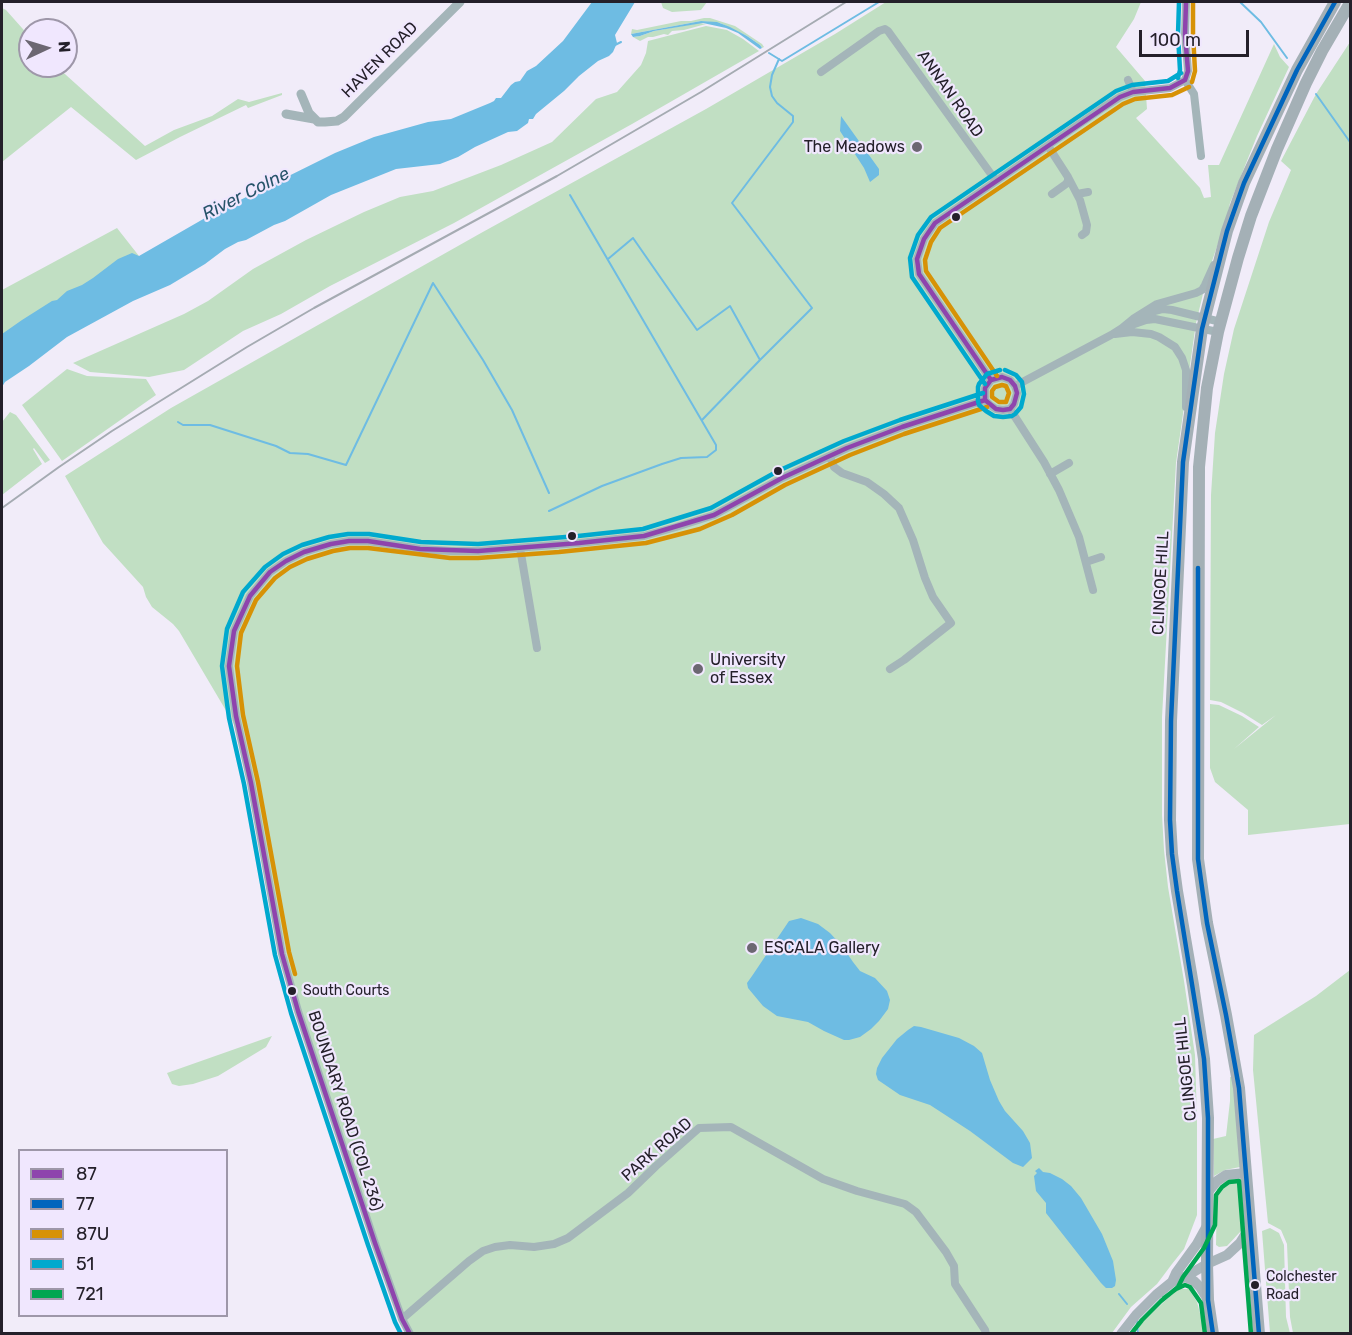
<!DOCTYPE html>
<style>
body{margin:0}
#map{position:relative;width:1352px;height:1335px;overflow:hidden;background:#f1ecf9;font-family:Rubik,sans-serif}
canvas{display:block}
.frame{position:absolute;inset:0;border:3px solid #24202a;pointer-events:none}
.legend{position:absolute;left:18px;top:1149px;width:210px;height:168px;box-sizing:border-box;background:#f0e7fe;border:2px solid #9e97a9;margin:0;padding:8px 10px;list-style:none;font-size:18px;color:#24202a}
.legend li{display:flex;align-items:center;gap:12px;height:30px}
.legend b{width:30px;border:2px solid #9e97a9}
.north{position:absolute;left:18px;top:18px;width:60px;height:60px;box-sizing:border-box;background:#f0e7fe;border:2px solid #9e97a9;border-radius:50%;rotate:86deg;font-size:16px;font-weight:700;line-height:24px;text-align:center;color:#24202a}
.north::after{content:'';display:block;margin:auto;width:21px;height:27px;background:#6c6772;clip-path:polygon(50% 0,100% 100%,50% 72%,0 100%)}
.scale{position:absolute;left:1139px;top:30px;width:110px;height:27px;box-sizing:border-box;border:3px solid #24202a;border-top:0;padding-left:8px;font-size:18px;line-height:21px;white-space:nowrap;color:#24202a;-webkit-text-stroke:4px #f0e7fe;paint-order:stroke}
</style>
<div id="map">
<canvas width="1352" height="1335"></canvas>
<div class="frame"></div>
<ul class="legend">
<li><b style="height:8px;background:#8e44ad"></b>87</li>
<li><b style="height:8px;background:#0065bd"></b>77</li>
<li><b style="height:8px;background:#d79206"></b>87U</li>
<li><b style="height:8px;background:#00a9ce"></b>51</li>
<li><b style="height:8px;background:#00a651"></b>721</li>
</ul>
<div class="north">N</div>
<div class="scale">100 m</div>
</div>
<script>
const c = document.querySelector('canvas').getContext('2d');
c.lineJoin = 'round';
function fill(path, color) {
  c.fillStyle = color;
  c.fill(path, 'evenodd');
}
function shape(rows) {
  const path = new Path2D();
  for (const r of rows) {
    path.moveTo(r[0], r[1]);
    for (let i = 2; i < r.length; i += 2) path.lineTo(r[i], r[i + 1]);
  }
  return path;
}
function strokePath(path, color, width, dash) {
  c.strokeStyle = color;
  c.lineWidth = width;
  c.lineCap = dash ? 'butt' : 'round';
  c.setLineDash(dash || []);
  c.stroke(path);
}
function write(font, color, halo, rows, align = 'center') {
  c.font = font + ' Rubik,sans-serif';
  c.lineWidth = 4.5;
  c.setLineDash([]);
  c.textBaseline = 'middle';
  c.strokeStyle = halo;
  c.fillStyle = color;
  for (const [text, x, y, turn = 0] of rows) {
    c.save();
    c.translate(x, y);
    c.rotate((+turn || 0) * Math.PI / 180);
    c.textAlign = isNaN(turn) ? turn : align;
    if (halo) c.strokeText(text, 0, 0);
    c.fillText(text, 0, 0);
    c.restore();
  }
}
fill(shape([
 [661,2,707,2,701,10,672,12,663,8],
 [886,2,1141,2,1134,19,1116,47,1145,81,1147,109,1136,118,1200,188,1204,198,1211,197,1208,165,1219,165,1274,44,1280,57,1289,67,1257,136,1230,203,1227,217,1208,273,1196,323,1176,463,1162,717,1162,815,1164,850,1168,887,1184,981,1195,1055,1197,1121,1197,1215,1184,1249,1172,1264,1157,1284,1131,1307,1112,1333,410,1333,298,1011,241,736,179,631,173,624,152,607,146,597,143,587,103,543,65,476,171,408,481,233,706,109,835,34],
 [2,8,6,10,30,37,30,66,56,66,145,146,174,130,212,116,238,99,249,102,282,93,282,95,248,108,246,105,180,137,136,160,71,107,2,162],
 [704,18,710,18,735,26,762,44,764,47,762,48,760,45,747,36,720,23,701,21,631,34,632,29,637,30,681,21,691,21],
 [699,23,706,24,684,30,672,31,668,35,664,34,653,37,648,37,640,41,633,37,640,36,654,31],
 [706,26,727,30,743,39,759,51,632,124,454,223,330,286,281,314,243,331,184,370,149,377,90,372,73,363,184,314,208,301,253,269,306,240,364,212,400,197,433,191,501,165,552,142,596,99,617,92,641,65,646,53,648,41],
 [1350,42,1350,824,1248,835,1248,810,1215,782,1210,768,1210,704,1219,705,1242,716,1259,727,1234,749,1276,715,1262,725,1243,713,1221,702,1210,700,1211,495,1215,433,1224,374,1234,329,1269,222,1291,170,1281,161,1316,94],
 [117,228,139,256,2,353,2,290],
 [67,369,87,376,146,379,156,395,62,461,22,405],
 [10,412,16,415,50,460,45,463,34,448,33,449,42,464,2,495,2,422],
 [1350,970,1350,1333,1293,1333,1290,1317,1287,1244,1281,1230,1268,1223,1253,1070,1254,1035,1316,996],
 [272,1036,266,1047,218,1076,193,1084,179,1086,172,1084,167,1073],
 [1230,1077,1233,1077,1240,1167,1225,1170,1214,1176,1213,1139,1226,1136,1230,1101],
 [1231,1179,1237,1180,1241,1185,1243,1223,1241,1231,1227,1246,1219,1247,1216,1245,1217,1189,1226,1180],
 [1270,1228,1279,1233,1284,1245,1286,1317,1290,1333,1270,1333,1262,1231],
 [1178,1289,1189,1289,1197,1302,1202,1321,1203,1333,1139,1333,1139,1325]
]), '#c1dfc3');
fill(shape([
 [592,2,635,2,615,35,617,43,613,52,609,56,598,61,579,76,564,91,536,114,533,119,529,119,528,123,517,131,508,132,475,147,458,157,440,164,396,169,331,195,285,221,274,225,246,240,238,242,225,249,205,264,170,285,133,301,67,337,29,366,5,382,2,387,2,334,22,320,52,301,57,300,67,291,82,285,93,278,118,259,132,253,139,256,212,214,335,153,374,137,428,122,451,119,490,103,494,101,496,98,501,98,511,85,515,82,520,81,527,71,536,66,563,41],
 [701,21,717,22,730,27,747,36,760,45,762,48,760,49,738,33,726,28,703,23,654,31,640,36,633,37,631,34],
 [841,116,879,169,879,175,870,182,864,168,840,131],
 [801,918,818,924,830,933,842,946,853,962,860,971,875,978,887,991,890,1000,888,1009,879,1021,871,1029,860,1037,849,1040,844,1040,824,1031,808,1022,777,1016,763,1006,748,988,747,983,752,976,789,921],
 [914,1026,921,1027,959,1038,974,1046,982,1053,990,1080,999,1101,1005,1111,1023,1131,1030,1143,1032,1158,1023,1167,1013,1163,970,1131,930,1105,900,1095,878,1080,876,1074,877,1068,882,1058,897,1039,908,1030],
 [1039,1168,1043,1172,1050,1173,1062,1179,1071,1186,1081,1198,1102,1234,1113,1261,1116,1280,1115,1286,1112,1288,1106,1288,1101,1283,1046,1213,1046,1203,1036,1191,1034,1176,1037,1173,1035,1171]
]), '#6ebce3');
strokePath(shape([
 [1240,2,1261,22,1287,58],
 [613,46,621,42],
 [769,53,782,61,879,2],
 [1316,94,1350,142],
 [608,259,633,238,697,330,730,306,760,360,812,308,732,203,793,122,793,116,777,103,772,96,770,87,772,75,779,59],
 [702,420,760,360],
 [178,422,183,425,210,425,276,446,290,453,308,454,346,465,433,283,483,360,512,410,549,493],
 [549,511,602,486,662,464,681,458,707,457,716,450,716,445,570,195],
 [1119,1294,1127,1304],
 [1137,1321,1138,1334]
]), '#6ebce3', 2);
strokePath(shape([
 [821,72,879,31,885,29,888,31,996,181],
 [1128,80,1133,92],
 [1185,80,1188,71,1185,34,1186,2],
 [1185,80,1194,94,1201,156],
 [1048,146,1068,177,1068,181,1066,184,1052,194],
 [1068,177,1080,200,1087,225,1086,232,1082,235],
 [1077,194,1088,192],
 [1148,313,1163,309,1172,310,1221,322],
 [1126,327,1146,320,1155,319,1218,332],
 [1115,334,1132,332,1151,334,1159,337,1175,347,1182,358,1186,370,1186,407],
 [1002,377,1010,380,1015,386,1017,393,1014,404,1010,409,1003,410,996,409,990,405,985,400,985,388,991,380,1002,377],
 [991,380,919,274,917,259,924,239,935,223,1104,107,1120,97,1133,92,1170,88,1185,80],
 [1015,386,1111,335,1122,328,1133,319,1157,304,1196,293,1202,290,1205,285,1214,265],
 [1010,409,1044,462,1059,490,1079,537,1093,590],
 [830,457,834,467,842,473,867,482,884,494,899,508,913,540,925,578,933,597,951,623,904,660,890,669],
 [1050,474,1069,463],
 [520,548,537,648],
 [1086,562,1101,557],
 [402,1319,469,1261,483,1251,495,1247,510,1245,534,1247,554,1244,568,1238,628,1193,656,1166,699,1128,731,1127,823,1179,857,1191,905,1204,916,1212,946,1252,954,1266,955,1284,985,1330,986,1334],
 [410,1334,402,1319,375,1243,298,1011,282,954,251,783,236,716,229,666,234,631,250,596,270,572,286,561,304,552,331,544,349,541,368,541,420,549,451,551,478,551,579,543,644,536,676,527,714,515,782,478,847,448,902,427,985,400]
]), '#a4b5b9', 8);
strokePath(shape([
 [301,94,309,113,318,122,325,122,337,121,344,117,460,2],
 [286,114,314,119]
]), '#a4b5b9', 9);
strokePath(shape([
 [1208,1192,1217,1181,1226,1175,1246,1173],
 [1185,1277,1194,1281,1200,1287,1208,1300],
 [1172,1282,1176,1273,1197,1244,1208,1224],
 [1121,1334,1136,1315,1156,1295,1172,1282,1185,1277,1207,1264,1227,1255,1240,1243,1250,1227]
]), '#a9b5bb', 10);
strokePath(shape([
 [1213,1334,1208,1300,1207,1264,1208,1118,1204,1059,1193,985,1177,891,1172,854,1170,820,1171,721,1183,462,1202,329,1227,231,1244,183,1297,70,1335,2],
 [1259,1334,1239,1088,1226,1015,1207,923,1198,859,1199,467,1207,388,1218,332,1238,258,1251,216,1277,149,1306,83,1322,51,1350,3]
]), '#a4b0b6', 12);
strokePath(shape([
 [2,508,59,467,112,431,247,347,314,308,557,176,701,92,846,2]
]), '#a5abb2', 2);
strokePath(shape([
 [1185,80,1188,71,1185,34,1186,2],
 [1002,377,1010,380,1015,386,1017,393,1014,404,1010,409,1003,410,996,409,985,400,985,388,991,380,1002,377],
 [991,380,919,274,917,259,924,239,935,223,1120,97,1133,92,1170,88,1185,80],
 [410,1334,402,1319,375,1243,298,1011,282,954,251,783,236,716,229,666,234,631,250,596,270,572,286,561,304,552,331,544,349,541,368,541,420,549,478,551,579,543,644,536,714,515,782,478,847,448,902,427,985,400]
]), '#8e44ad', 4.5);
strokePath(shape([
 [1198,568,1198,859,1207,923,1226,1015,1239,1088,1259,1334],
 [1213,1334,1208,1300,1208,1118,1204,1059,1177,891,1172,854,1170,820,1171,721,1183,462,1202,329,1227,231,1244,183,1297,70,1335,2]
]), '#0065bd', 4.5);
strokePath(shape([
 [1192,82,1195,71,1193,34,1193,2],
 [997,376,926,271,925,260,931,242,940,228,1123,104,1135,99,1172,95,1189,87],
 [1002,385,1006,386,1009,393,1006,402,999,402,992,397,992,391,995,387,1002,385],
 [295,974,289,952,258,782,243,715,237,666,241,633,256,600,275,578,290,567,307,559,333,551,350,548,368,548,450,558,478,558,559,552,646,543,700,529,732,515,785,485,850,455,904,434,987,407]
]), '#d79206', 4.5);
strokePath(shape([
 [1178,78,1180,70,1178,35,1179,2],
 [1000,370,987,374,979,384,978,387,978,401,979,405,986,411,994,416,1003,417,1012,416,1015,414,1021,407,1024,394,1022,382,1016,375,1005,370],
 [985,384,912,277,910,258,918,235,931,217,1116,91,1132,85,1168,81,1181,73],
 [401,1334,395,1322,368,1245,291,1013,275,955,244,784,229,718,222,666,227,629,243,592,265,567,283,554,302,545,329,537,348,534,369,534,421,542,478,544,578,536,643,529,711,508,778,471,844,441,900,420,983,393]
]), '#00a9ce', 4.5);
strokePath(shape([
 [1164,1298,1176,1289,1185,1285,1190,1287,1201,1303,1205,1334],
 [1131,1334,1142,1320,1161,1301,1178,1287,1183,1277,1204,1248,1215,1225,1216,1195,1222,1187,1229,1182,1239,1181,1251,1334]
]), '#00a651', 4.5);
for (const [x, y, r, color] of [
 [917,147,6,"#6c6772"],
 [956,217,5,"#24202a"],
 [778,471,5,"#24202a"],
 [572,536,5,"#24202a"],
 [698,669,6,"#6c6772"],
 [752,948,6,"#6c6772"],
 [292,991,5,"#24202a"],
 [1255,1285,5,"#24202a"]
]) {
  const dot = new Path2D();
  dot.arc(x, y, r, 0, 2 * Math.PI);
  c.fillStyle = color;
  c.fill(dot);
  strokePath(dot, '#f0e7fe', 2);
}
write('14px', '#24202a', '#f0e7fe', [
 ["South Courts",303,991],
 ["Colchester",1266,1277],
 ["Road",1266,1295]
], 'left');
write('16px', '#24202a', '#f0e7fe', [
 ["HAVEN ROAD",380,60,-45],
 ["ANNAN ROAD",950,94,55],
 ["CLINGOE HILL",1161,583,-87],
 ["CLINGOE HILL",1186,1069,-96],
 ["BOUNDARY ROAD (COL 236)",345,1111,72],
 ["PARK ROAD",657,1150,-41]
]);
write('16px', '#24202a', '#f0e7fe', [
 ["The Meadows",905,147,"right"],
 ["University",710,660],
 ["of Essex",710,678],
 ["ESCALA Gallery",764,948]
], 'left');
write('italic 18px', '#27546a', '#f0e7fe', [
 ["River Colne",246,194,-27]
]);
</script>
